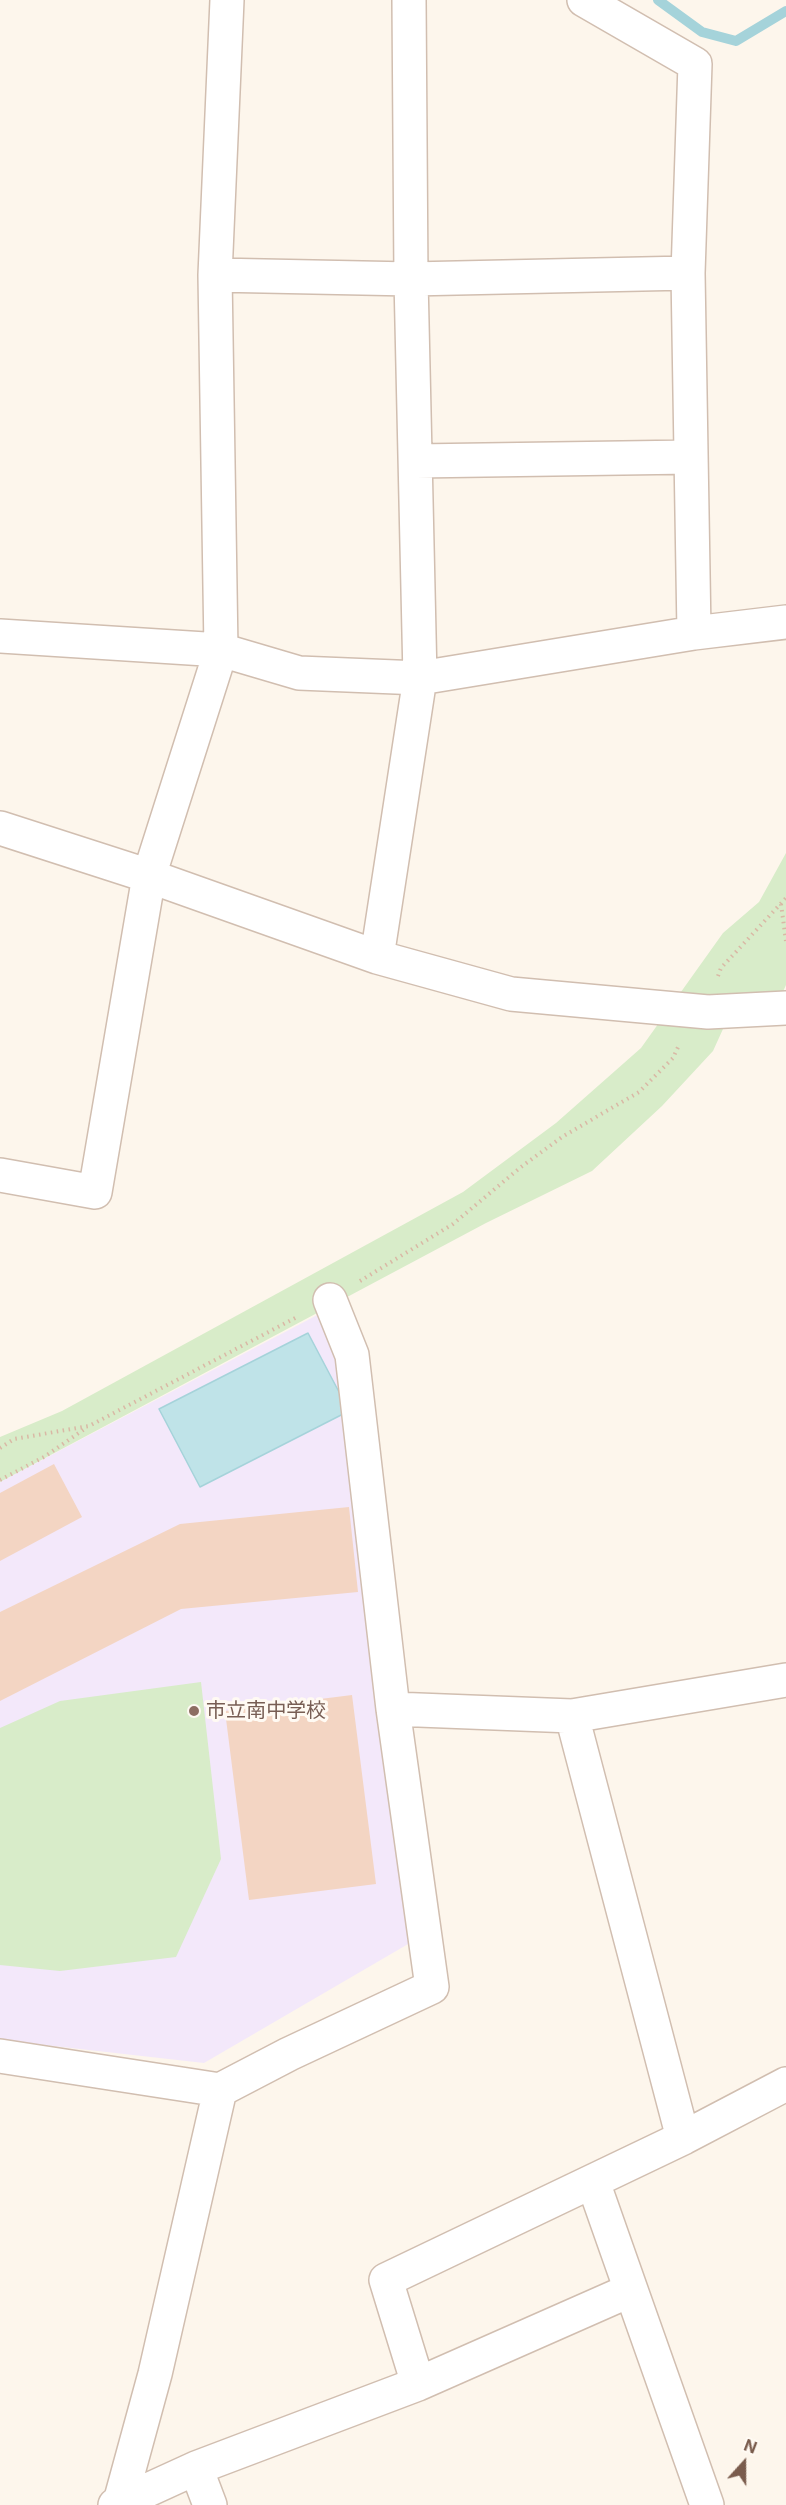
<!DOCTYPE html>
<meta charset="utf-8">
<style>
body{margin:0}
#map{position:relative;width:786px;height:2505px;overflow:hidden;background:#fdf6ec;font-family:Inter,sans-serif}
canvas{display:block}
.north{position:absolute;left:714px;top:2433px;width:60px;height:60px;-webkit-text-stroke:4px #fffaf3;paint-order:stroke;rotate:21deg;font-size:16px;font-weight:700;line-height:24px;text-align:center;color:#7a5c4d}
.north::after{content:'';display:block;margin:auto;width:21px;height:27px;background:#7a5c4d;clip-path:polygon(50% 0,100% 100%,50% 72%,0 100%)}
</style>
<div id="map">
<canvas width="786" height="2505"></canvas>
<div class="north">N</div>
</div>
<script>
const c = document.querySelector('canvas').getContext('2d');
c.lineJoin = 'round';
function fill(path, color) {
  c.fillStyle = color;
  c.fill(path, 'evenodd');
}
function shape(rows) {
  const path = new Path2D();
  for (const r of rows) {
    path.moveTo(r[0], r[1]);
    for (let i = 2; i < r.length; i += 2) path.lineTo(r[i], r[i + 1]);
  }
  return path;
}
function strokePath(path, color, width, dash) {
  c.strokeStyle = color;
  c.lineWidth = width;
  c.lineCap = dash ? 'butt' : 'round';
  c.setLineDash(dash || []);
  c.stroke(path);
}
function write(font, color, halo, rows, align = 'center') {
  c.font = font + ' Inter,"Noto Sans JP",sans-serif';
  c.lineWidth = 6;
  c.setLineDash([]);
  c.textBaseline = 'middle';
  c.strokeStyle = halo;
  c.fillStyle = color;
  for (const [text, x, y, turn = 0] of rows) {
    c.save();
    c.translate(x, y);
    c.rotate((+turn || 0) * Math.PI / 180);
    c.textAlign = isNaN(turn) ? turn : align;
    if (halo) c.strokeText(text, 0, 0);
    c.fillText(text, 0, 0);
    c.restore();
  }
}
fill(shape([
 [323,1312,345,1362,415,1940,204,2063,0,2040,0,1482]
]), '#f3e8fa');
fill(shape([
 [786,853,786,985,772,1015,728,1018,713,1051,662,1106,592,1171,486,1223,0,1482,0,1437,62,1411,463,1192,556,1123,641,1048,723,933,759,902],
 [201,1682,221,1859,176,1957,60,1971,0,1965,0,1728,60,1701]
]), '#d8ecc9');
const water = shape([
 [308,1333,349,1411,200,1487,159,1409,308,1333]
]);
fill(water, '#bfe3e8');
strokePath(water, '#a5d3da', 1.5);
strokePath(shape([
 [658,0,702,32,736,41,786,11]
]), '#a5d3da', 10);
fill(shape([
 [54,1464,82,1517,0,1561,0,1493],
 [349,1507,358,1592,181,1609,0,1701,0,1612,180,1524],
 [352,1695,376,1884,249,1900,225,1711]
]), '#f3d5c3');
const minor = shape([
 [584,0,695,64,688,273,694,633],
 [215,275,411,279,688,273],
 [416,461,691,457],
 [0,636,221,650,299,673,420,678,694,633,786,622],
 [0,828,149,876,377,957,511,994,708,1012,786,1008],
 [377,957,420,678,411,279,409,0],
 [0,1175,95,1192,149,876,221,650,215,275,227,0],
 [393,1709,572,1716,786,1680],
 [572,1716,683,2138],
 [0,2056,220,2090,289,2054,432,1987,393,1709,352,1355,330,1300],
 [631,2290,707,2505],
 [418,2384,386,2280,683,2138,786,2084],
 [196,2468,210,2505],
 [120,2502,155,2374,220,2090],
 [115,2505,196,2468,418,2384,631,2290,593,2182]
]);
strokePath(minor, '#d1beb0', 36);
strokePath(shape([
 [781,904,786,941],
 [718,976,721,968,786,898],
 [360,1281,453,1224,521,1167,562,1137,639,1092,673,1058,679,1045],
 [0,1448,14,1439,89,1426,299,1316],
 [0,1480,44,1457,86,1428]
]), '#d9b8a5', 4, [1.5, 4.5]);
strokePath(minor, '#fff', 33);
for (const [x, y, r, color] of [
 [194,1711,6,"#8d6e63"]
]) {
  const dot = new Path2D();
  dot.arc(x, y, r, 0, 2 * Math.PI);
  c.fillStyle = color;
  c.fill(dot);
  strokePath(dot, '#fffaf3', 2);
}
write('20px', '#785e54', '#fffaf3', [
 ["市立南中学校",206,1711]
], 'left');
</script>
